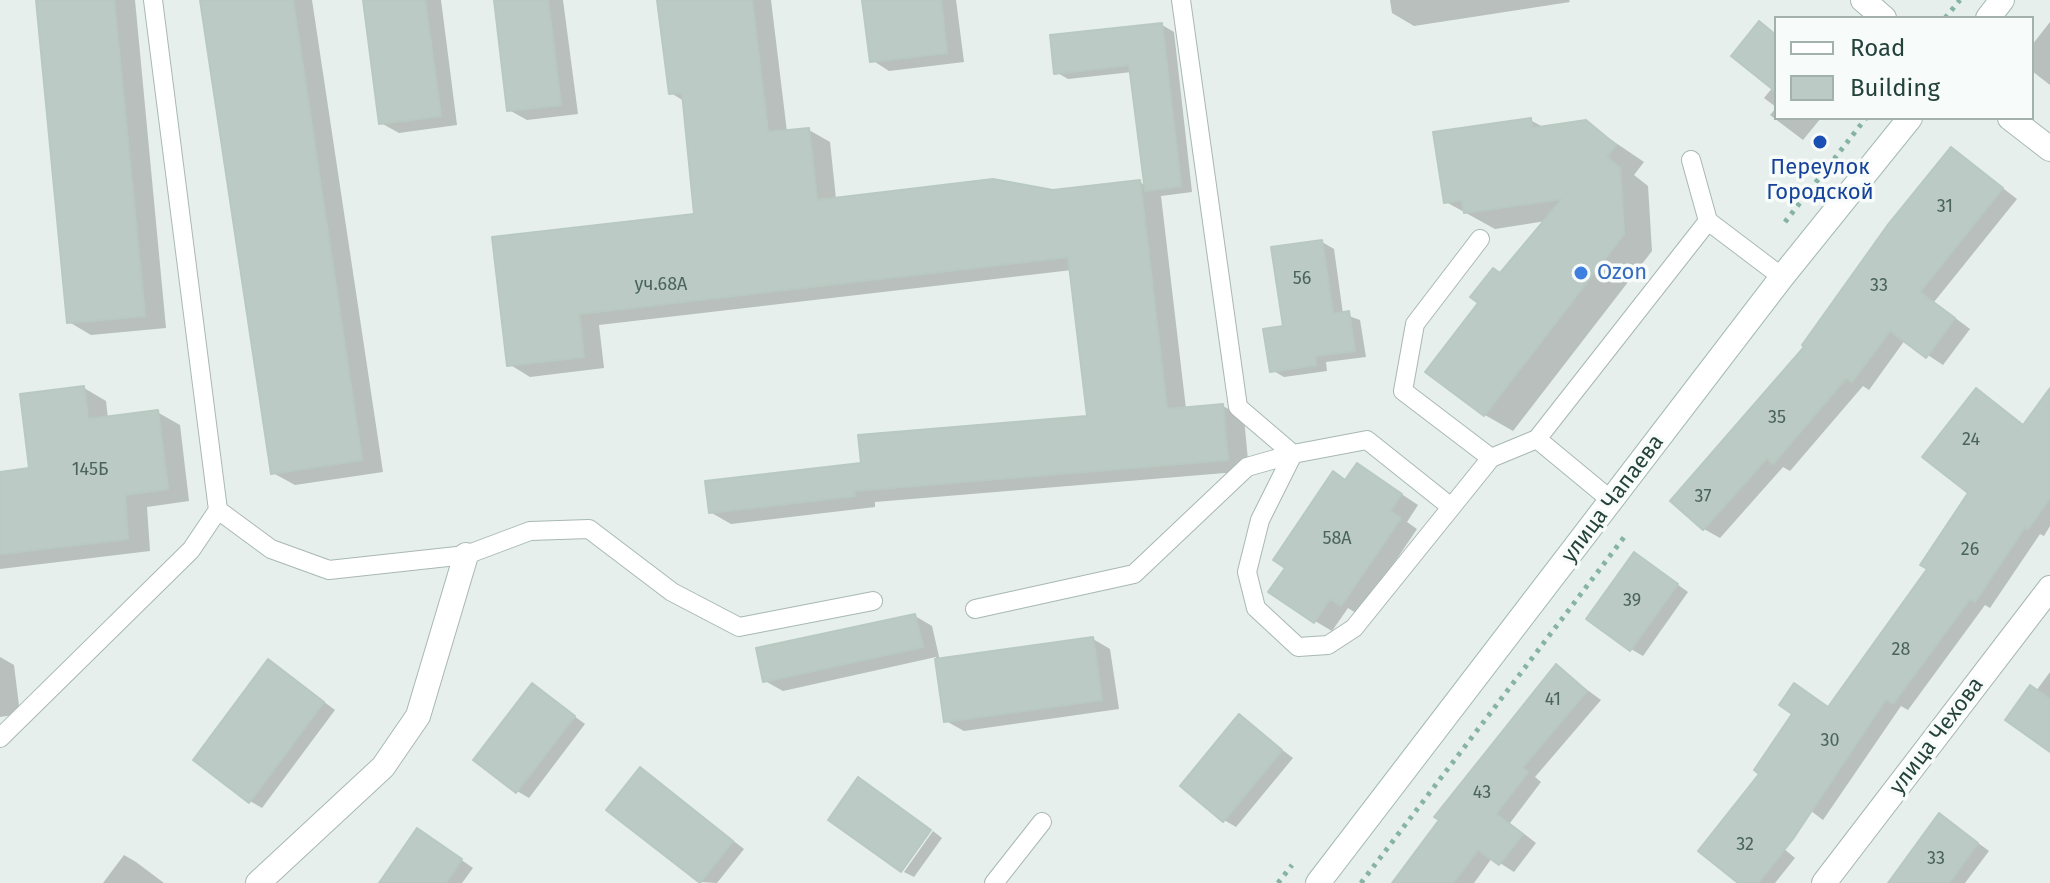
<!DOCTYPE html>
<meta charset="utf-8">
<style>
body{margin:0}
#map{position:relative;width:2050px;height:883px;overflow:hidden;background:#e6efeb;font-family:"Fira Sans",sans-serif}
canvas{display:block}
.legend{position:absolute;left:1774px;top:16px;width:260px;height:104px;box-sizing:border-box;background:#f7fbf9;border:2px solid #a3b1ad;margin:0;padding:10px 14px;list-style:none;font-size:24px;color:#24423a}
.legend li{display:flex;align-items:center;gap:16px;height:40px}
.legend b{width:40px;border:2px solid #a3b1ad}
</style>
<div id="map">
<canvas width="2050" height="883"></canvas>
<ul class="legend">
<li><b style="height:10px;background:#fff"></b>Road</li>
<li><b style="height:22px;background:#bbcac4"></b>Building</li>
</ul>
</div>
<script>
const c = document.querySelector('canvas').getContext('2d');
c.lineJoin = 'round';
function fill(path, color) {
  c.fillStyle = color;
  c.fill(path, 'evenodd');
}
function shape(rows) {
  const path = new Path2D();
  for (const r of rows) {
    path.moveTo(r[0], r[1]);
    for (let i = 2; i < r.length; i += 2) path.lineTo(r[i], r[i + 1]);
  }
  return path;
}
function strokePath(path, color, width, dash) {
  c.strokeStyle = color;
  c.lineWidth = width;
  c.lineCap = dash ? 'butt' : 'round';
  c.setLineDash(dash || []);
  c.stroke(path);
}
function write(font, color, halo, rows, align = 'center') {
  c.font = font + ' "Fira Sans",sans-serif';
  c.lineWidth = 7;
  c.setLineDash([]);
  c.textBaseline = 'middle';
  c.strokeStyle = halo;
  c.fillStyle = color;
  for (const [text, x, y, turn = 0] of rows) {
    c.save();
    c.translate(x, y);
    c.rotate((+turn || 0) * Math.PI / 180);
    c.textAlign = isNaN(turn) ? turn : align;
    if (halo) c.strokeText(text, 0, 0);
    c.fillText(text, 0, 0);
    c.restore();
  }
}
fill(shape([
 [38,0,135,0,166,328,91,335,69,322],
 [202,0,312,0,383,472,295,485,273,473],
 [365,0,441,0,457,125,399,133,381,123],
 [496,0,563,0,578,114,527,120,509,110],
 [659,0,771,0,787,132,809,130,830,142,836,199,1053,192,1140,182,1146,186,1132,72,1068,79,1056,72,1162,25,1174,32,1192,192,1161,196,1186,409,1223,406,1244,418,1249,471,875,502,875,507,731,524,710,512,863,464,1089,417,1072,270,599,325,604,368,530,377,509,364,696,216,684,101,671,93],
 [864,0,956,0,964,62,889,71,872,60],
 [1390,0,1569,0,1570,2,1414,26,1392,13],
 [2050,22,2050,85,2032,71,2032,45],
 [1776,36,1776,107,1764,98,1773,87],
 [1776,108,1776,118,1821,118,1803,140,1770,115],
 [1530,120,1545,128,1585,122,1644,162,1634,175,1648,186,1652,251,1513,431,1485,415,1501,275,1546,221,1495,229,1446,202],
 [1952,149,2017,199,1934,302,1970,329,1943,365,1905,340,1869,390,1863,386,1790,471,1783,467,1720,538,1704,529,1807,347],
 [1322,242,1334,249,1343,314,1360,320,1366,357,1326,362,1327,371,1284,377,1272,370,1285,328],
 [84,388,106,401,108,419,157,412,180,425,189,501,147,507,150,551,0,569,0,474,31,470],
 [1977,391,2025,426,2050,392,2050,526,2044,536,2040,534,1990,608,1985,605,1908,710,1901,706,1823,820,1756,770,1829,708,1930,569,1971,493],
 [1358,465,1418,505,1407,522,1417,529,1359,615,1348,608,1332,631,1315,621,1347,481],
 [1646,562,1688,592,1643,656,1631,649],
 [915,616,932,626,940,661,1093,639,1110,649,1119,709,964,731,946,721,936,657,783,691,765,681],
 [0,657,14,665,20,714,0,717],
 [1556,667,1601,700,1535,777,1541,782,1510,823,1536,843,1514,872,1492,858,1474,883,1394,883],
 [280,669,335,710,262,808,250,801],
 [2050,672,2050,750,2036,691],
 [533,686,585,724,529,798,517,791],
 [1239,717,1293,758,1236,827,1224,820],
 [641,769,744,849,717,883,700,882],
 [1745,816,1795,858,1775,883,1741,883],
 [1951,823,1989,851,1965,883,1906,883],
 [933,831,942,838,914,877,904,872],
 [429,837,473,868,462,883,381,883],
 [124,855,136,862,164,883,103,883]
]), '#0003');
const building = shape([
 [36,0,114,0,145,316,67,323,36,0],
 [200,0,293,0,362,460,271,474,200,0],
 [363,0,425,0,441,116,379,124,363,0],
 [494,0,548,0,561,105,507,111,494,0],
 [657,0,752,0,768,132,809,128,817,200,993,179,1053,190,1140,180,1167,409,1223,404,1228,460,854,491,855,496,709,513,705,481,861,463,858,435,1087,416,1068,257,579,314,584,357,507,366,492,237,694,214,682,93,669,94,657,0],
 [862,0,941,0,947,53,870,62,862,0],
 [1759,21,1776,35,1776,92,1731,56,1759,21],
 [1162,23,1181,186,1145,191,1129,65,1054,74,1050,35,1162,23],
 [1531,118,1532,128,1586,120,1616,145,1607,157,1620,168,1624,234,1484,416,1425,372,1478,303,1470,297,1493,268,1500,273,1562,199,1464,213,1462,200,1444,203,1433,132,1531,118],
 [1951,147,2003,188,1920,292,1955,318,1926,358,1890,331,1852,382,1846,378,1773,464,1767,458,1703,530,1670,501,1804,347,1802,345,1887,226,1951,147],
 [1322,240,1333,314,1349,311,1355,351,1315,356,1316,365,1270,372,1263,329,1283,326,1271,247,1322,240],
 [84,386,88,419,158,410,168,489,125,495,128,539,0,554,0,472,29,468,20,394,84,386],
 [1976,388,2023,425,2050,388,2050,498,2028,529,2025,527,1975,602,1970,599,1893,704,1886,699,1793,839,1758,883,1738,883,1698,851,1759,774,1754,770,1792,714,1779,705,1794,683,1828,707,1927,569,1920,565,1968,493,1922,457,1976,388],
 [1357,463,1402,494,1390,511,1401,518,1341,606,1330,599,1314,623,1268,592,1285,568,1273,560,1333,471,1345,480,1357,463],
 [1634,552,1678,584,1630,651,1586,619,1634,552],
 [915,614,923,647,763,682,756,648,915,614],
 [1093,637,1102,700,944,722,935,659,1093,637],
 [268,659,324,702,249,803,193,760,268,659],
 [1556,664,1587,691,1522,768,1528,772,1496,814,1523,834,1499,865,1478,850,1453,883,1392,883,1439,820,1434,817,1556,664],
 [532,683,575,716,516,793,473,760,532,683],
 [2030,685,2050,699,2050,752,2005,720,2030,685],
 [1239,714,1282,750,1223,822,1180,786,1239,714],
 [640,767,733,841,700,883,606,810,640,767],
 [858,777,931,830,901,872,828,820,858,777],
 [1939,813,1978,843,1949,883,1888,883,1939,813],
 [417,828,462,859,446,883,379,883,417,828]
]);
fill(building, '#bbcac4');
strokePath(building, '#b8c9c2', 2);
const lane = shape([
 [1181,0,1238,407,1293,454,1367,440,1451,507],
 [1691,160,1708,221,1782,277],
 [1480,239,1415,324,1403,391,1491,458],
 [1537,439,1612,501],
 [1293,454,1260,520,1247,572,1256,608,1298,647,1328,645,1354,628,1491,458,1537,439,1708,221],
 [218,510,271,549,329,570,466,555,530,531,589,529,672,592,739,627,873,601],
 [975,609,1134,574,1247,467,1293,454],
 [0,738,191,550,218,510,153,0],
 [994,883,1042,822]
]);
const street = shape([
 [1863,0,1884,18],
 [2010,118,2050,149],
 [258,883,383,767,418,716,466,555],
 [1824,883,2050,588]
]);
const secondary = shape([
 [1988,18,2002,0],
 [1318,883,1782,277,1910,118]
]);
strokePath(lane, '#a8b8b2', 20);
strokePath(street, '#a8b8b2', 26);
strokePath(secondary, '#a4bbb3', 26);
strokePath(shape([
 [1945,18,1960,0],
 [1785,222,1866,118],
 [1278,883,1292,865],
 [1361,883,1625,536]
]), '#86b3a5', 5, [4, 6]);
strokePath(lane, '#fff', 18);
strokePath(street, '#fff', 24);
strokePath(secondary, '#fff', 24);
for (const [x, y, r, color] of [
 [1820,142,8,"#1a4fb4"],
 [1581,273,8,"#3f7fe0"]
]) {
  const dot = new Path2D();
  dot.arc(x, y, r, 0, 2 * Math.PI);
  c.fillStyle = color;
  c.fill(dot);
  strokePath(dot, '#f7fbf9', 3);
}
write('18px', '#4a645c', null, [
 ["31",1945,207],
 ["56",1302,279],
 ["уч.68А",661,285],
 ["33",1879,286],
 ["35",1777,418],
 ["24",1971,440],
 ["145Б",90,470],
 ["37",1703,497],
 ["58А",1337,539],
 ["26",1970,550],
 ["39",1632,601],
 ["28",1901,650],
 ["41",1553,700],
 ["30",1830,741],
 ["43",1482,793],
 ["32",1745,845],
 ["33",1936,859]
]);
write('22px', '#164399', '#f7fbf9', [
 ["Переулок",1820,168],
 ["Городской",1820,193]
]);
write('22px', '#366cbe', '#f7fbf9', [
 ["Ozon",1597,273]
], 'left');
write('22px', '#24423a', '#f7fbf9', [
 ["улица Чапаева",1613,499,-53],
 ["улица Чехова",1937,736,-53]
]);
</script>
